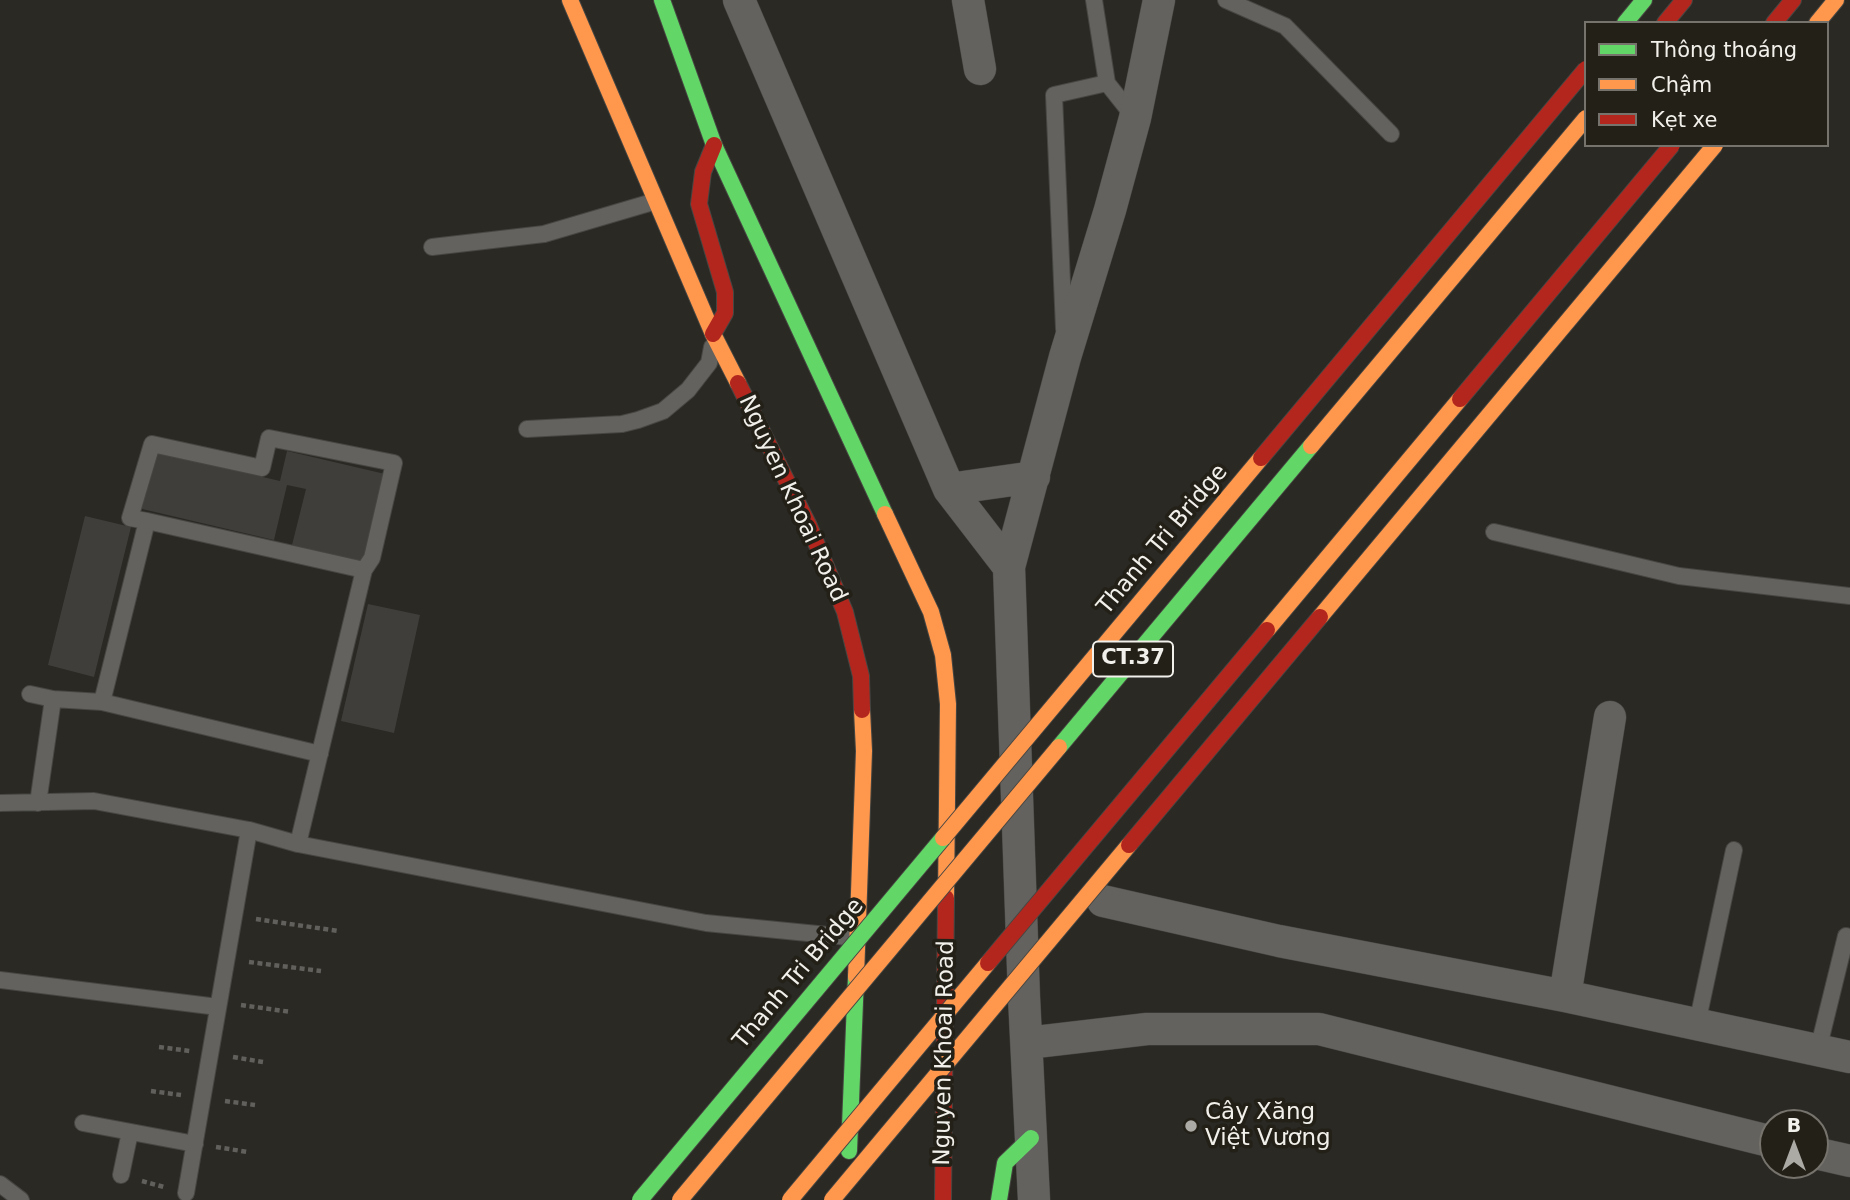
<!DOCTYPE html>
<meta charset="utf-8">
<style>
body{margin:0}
#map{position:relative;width:1850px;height:1200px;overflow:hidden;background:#2a2924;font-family:"DejaVu Sans",sans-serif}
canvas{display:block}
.legend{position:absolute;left:1584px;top:21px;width:245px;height:126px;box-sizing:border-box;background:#232018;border:2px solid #76736c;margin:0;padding:9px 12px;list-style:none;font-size:21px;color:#f2f0ea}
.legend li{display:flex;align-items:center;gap:14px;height:35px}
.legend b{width:35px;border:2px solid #76736c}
.north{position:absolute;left:1759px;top:1109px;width:70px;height:70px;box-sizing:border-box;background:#232018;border:2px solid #76736c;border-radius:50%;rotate:0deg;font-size:19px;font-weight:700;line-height:28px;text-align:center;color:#f2f0ea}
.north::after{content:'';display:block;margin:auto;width:24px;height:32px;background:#acaaa5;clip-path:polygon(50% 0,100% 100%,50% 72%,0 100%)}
</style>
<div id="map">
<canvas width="1850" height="1200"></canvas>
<ul class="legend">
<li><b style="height:9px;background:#63d668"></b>Thông thoáng</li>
<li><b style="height:9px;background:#ff974d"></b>Chậm</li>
<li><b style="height:9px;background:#b3261e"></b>Kẹt xe</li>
</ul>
<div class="north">B</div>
</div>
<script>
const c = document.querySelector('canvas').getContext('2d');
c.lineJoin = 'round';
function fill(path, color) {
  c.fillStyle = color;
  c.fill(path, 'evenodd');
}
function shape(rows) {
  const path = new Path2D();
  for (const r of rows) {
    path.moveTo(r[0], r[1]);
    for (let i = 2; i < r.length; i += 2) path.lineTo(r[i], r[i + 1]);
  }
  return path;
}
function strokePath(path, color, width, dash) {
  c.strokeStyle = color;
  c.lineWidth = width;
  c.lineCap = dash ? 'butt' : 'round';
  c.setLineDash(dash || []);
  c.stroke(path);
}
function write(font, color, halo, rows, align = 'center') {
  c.font = font + ' "DejaVu Sans",sans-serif';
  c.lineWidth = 7;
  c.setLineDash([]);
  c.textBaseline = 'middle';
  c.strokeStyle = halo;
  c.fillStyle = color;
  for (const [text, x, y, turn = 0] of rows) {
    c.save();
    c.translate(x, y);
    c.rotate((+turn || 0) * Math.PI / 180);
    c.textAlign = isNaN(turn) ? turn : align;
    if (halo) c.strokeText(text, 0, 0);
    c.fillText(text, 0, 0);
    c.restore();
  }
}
fill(shape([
 [152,451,280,481,287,451,385,474,364,562,292,545,306,489,287,485,274,540,138,508],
 [85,516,131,527,94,677,48,665],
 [368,604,420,615,394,733,341,721]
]), '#3f3e3a');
const lane = shape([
 [1094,0,1107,83,1134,117],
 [1226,0,1285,26,1391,134],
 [432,247,544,234,656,201],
 [1064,329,1054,95,1107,83],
 [527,429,622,424,638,420,663,411,688,390,709,363,712,347],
 [147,521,130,518,152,444,262,468,269,438,394,463,372,558,364,570],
 [1494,532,1679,576,1850,596],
 [30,694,53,699,102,702,320,754],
 [102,702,147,521,364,570,298,844],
 [0,803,94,801,249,830,298,844,706,923,848,937,855,934],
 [38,803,53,699],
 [0,980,218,1007],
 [1697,1024,1734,850],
 [1818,1050,1846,936],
 [83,1123,195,1144],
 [121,1175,130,1132],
 [0,1184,21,1200],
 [186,1193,249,830]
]);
const street = shape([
 [739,0,949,489,1009,567],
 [968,0,980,69],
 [949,489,1034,477],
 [1103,901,1279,941,1565,996,1850,1057],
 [1565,996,1610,717],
 [1027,1043,1147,1029,1319,1029,1773,1142],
 [1815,1153,1850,1161],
 [1034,1200,1024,997,1009,567,1065,357,1110,210,1135,118,1159,0]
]);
const fast = shape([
 [662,0,714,145,885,514],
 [1625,23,1644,0],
 [849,1151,856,977],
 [999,1200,1005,1163,1031,1138]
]);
const slow = shape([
 [570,0,713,334,738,383],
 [1817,23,1836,0],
 [885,514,931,612,943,655,948,704,946,898],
 [856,977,864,751,862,710]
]);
const jam = shape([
 [1665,23,1684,0],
 [1774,23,1793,0],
 [713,334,725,313,725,292,699,204,703,172,714,145],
 [738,383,809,526,845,612,861,676,862,710],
 [943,1200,946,898]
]);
strokePath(lane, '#474642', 18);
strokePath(street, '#474642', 33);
strokePath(fast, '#474642', 18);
strokePath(slow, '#474642', 18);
strokePath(jam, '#474642', 18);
strokePath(shape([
 [256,919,338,931],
 [249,962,321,971],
 [241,1005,291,1012],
 [159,1047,190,1051],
 [233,1057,263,1062],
 [151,1091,181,1095],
 [225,1101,255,1105],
 [216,1147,248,1152],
 [142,1181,164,1187]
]), '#61605c', 4.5, [5, 3.5]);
strokePath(lane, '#63625f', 16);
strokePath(street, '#63625f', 32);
strokePath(fast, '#63d668', 16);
strokePath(slow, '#ff974d', 16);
strokePath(jam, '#b3261e', 16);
const fastBridge = shape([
 [1059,747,1311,446],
 [640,1200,943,838]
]);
const slowBridge = shape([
 [1311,446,1586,118],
 [1320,617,1715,145],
 [1267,630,1460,399],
 [943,838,1261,458],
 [680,1200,1059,747],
 [790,1200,988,963],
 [832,1200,1129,845]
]);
const jamBridge = shape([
 [1460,399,1672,145],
 [1261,458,1586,69],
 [1129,845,1320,617],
 [988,963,1267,630]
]);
strokePath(fastBridge, '#474642', 18, []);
strokePath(slowBridge, '#474642', 18, []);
strokePath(jamBridge, '#474642', 18, []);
strokePath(fastBridge, '#63d668', 16);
strokePath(slowBridge, '#ff974d', 16);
strokePath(jamBridge, '#b3261e', 16);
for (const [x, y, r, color] of [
 [1191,1126,7,"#acaaa5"]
]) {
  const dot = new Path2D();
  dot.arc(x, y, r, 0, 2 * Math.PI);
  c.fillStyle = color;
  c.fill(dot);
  strokePath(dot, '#232018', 2.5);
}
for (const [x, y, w] of [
 [1133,659,80]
]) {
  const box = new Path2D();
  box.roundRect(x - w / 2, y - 17.5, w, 35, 5);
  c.fillStyle = '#232018';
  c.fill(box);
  strokePath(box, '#f2f0ea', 2);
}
write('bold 21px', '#f2f0ea', null, [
 ["CT.37",1133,659]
]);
write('23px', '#f2f0ea', '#232018', [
 ["Nguyen Khoai Road",792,499,65],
 ["Thanh Tri Bridge",1163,540,-50],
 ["Thanh Tri Bridge",799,974,-50],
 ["Nguyen Khoai Road",945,1053,-89]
]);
write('23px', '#f2f0ea', '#232018', [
 ["Cây Xăng",1205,1113],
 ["Việt Vương",1205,1139]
], 'left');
</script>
